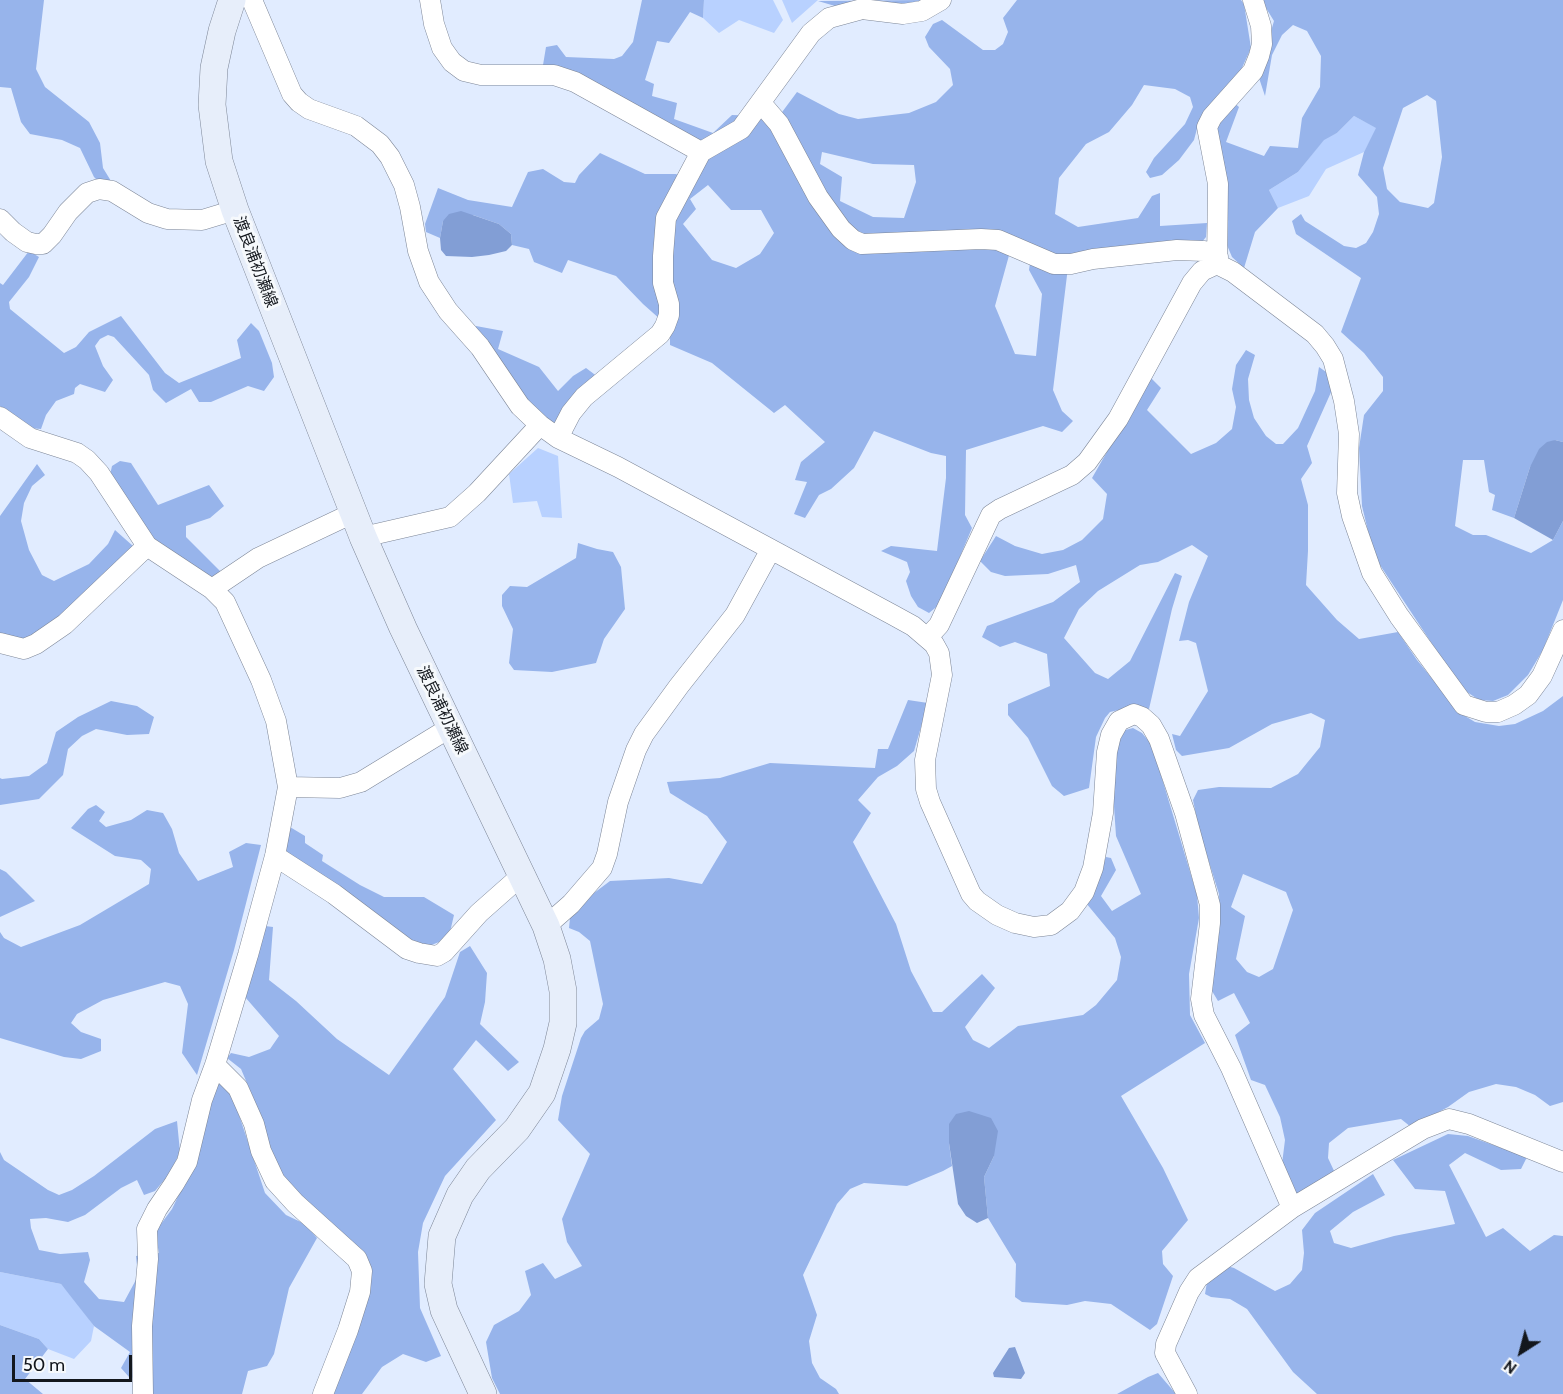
<!DOCTYPE html>
<meta charset="utf-8">
<style>
body{margin:0}
#map{position:relative;width:1563px;height:1394px;overflow:hidden;background:#e1ecff;font-family:Cabin,sans-serif}
canvas{display:block}
.north{position:absolute;left:1491px;top:1322px;width:60px;height:60px;-webkit-text-stroke:4px #f6f9fc;paint-order:stroke;rotate:216deg;font-size:16px;font-weight:700;line-height:24px;text-align:center;color:#13171d}
.north::after{content:'';display:block;margin:auto;width:21px;height:27px;background:#13171d;clip-path:polygon(50% 0,100% 100%,50% 72%,0 100%)}
.scale{position:absolute;left:12px;top:1355px;width:120px;height:27px;box-sizing:border-box;border:3px solid #13171d;border-top:0;padding-left:8px;font-size:18px;line-height:21px;white-space:nowrap;color:#13171d;-webkit-text-stroke:4px #f6f9fc;paint-order:stroke}
</style>
<div id="map">
<canvas width="1563" height="1394"></canvas>
<div class="north">N</div>
<div class="scale">50 m</div>
</div>
<script>
const c = document.querySelector('canvas').getContext('2d');
c.lineJoin = 'round';
function fill(path, color) {
  c.fillStyle = color;
  c.fill(path, 'evenodd');
}
function shape(rows) {
  const path = new Path2D();
  for (const r of rows) {
    path.moveTo(r[0], r[1]);
    for (let i = 2; i < r.length; i += 2) path.lineTo(r[i], r[i + 1]);
  }
  return path;
}
function strokePath(path, color, width, dash) {
  c.strokeStyle = color;
  c.lineWidth = width;
  c.lineCap = dash ? 'butt' : 'round';
  c.setLineDash(dash || []);
  c.stroke(path);
}
function write(font, color, halo, rows, align = 'center') {
  c.font = font + ' Cabin,"Noto Sans JP",sans-serif';
  c.lineWidth = 6;
  c.setLineDash([]);
  c.textBaseline = 'middle';
  c.strokeStyle = halo;
  c.fillStyle = color;
  for (const [text, x, y, turn = 0] of rows) {
    c.save();
    c.translate(x, y);
    c.rotate((+turn || 0) * Math.PI / 180);
    c.textAlign = isNaN(turn) ? turn : align;
    if (halo) c.strokeText(text, 0, 0);
    c.fillText(text, 0, 0);
    c.restore();
  }
}
fill(shape([
 [704,0,773,0,783,20,774,33,739,20,719,33,703,18],
 [782,0,818,0,792,23],
 [1354,116,1377,128,1364,152,1326,169,1309,196,1278,208,1269,190,1298,172,1324,139,1337,133],
 [538,448,558,456,562,518,542,517,537,501,513,503,509,474],
 [0,1272,61,1284,78,1304,94,1326,91,1341,74,1359,48,1349,39,1339,0,1325]
]), '#b8d1ff');
fill(shape([
 [0,0,44,0,36,69,45,87,89,122,100,143,103,168,111,181,103,186,94,177,80,148,62,140,30,134,21,122,11,88,0,87],
 [642,0,704,0,703,18,690,12,669,43,657,41,645,80,654,84,652,96,677,103,674,119,713,133,732,115,761,116,771,127,797,92,839,114,858,119,909,113,936,102,953,85,950,69,929,47,925,37,933,24,942,20,983,50,995,50,1003,44,1008,32,1003,18,1017,0,1241,0,1244,4,1251,48,1241,70,1209,106,1199,121,1194,140,1179,160,1162,175,1150,178,1146,172,1154,158,1185,124,1193,107,1190,97,1175,89,1144,85,1132,105,1109,132,1086,144,1059,178,1055,214,1078,227,1138,218,1152,196,1160,193,1160,226,1207,223,1206,237,1201,243,1069,259,1053,390,1062,411,1073,421,1062,432,1043,426,966,450,965,515,972,528,940,604,929,613,918,607,911,596,906,581,910,572,907,562,881,551,891,546,937,551,946,478,946,456,931,453,874,431,854,468,831,489,819,495,805,518,794,514,807,482,795,480,801,462,825,442,785,405,774,413,712,363,670,345,670,328,643,304,616,276,568,260,562,273,534,262,529,249,512,245,511,234,499,224,473,215,443,221,440,238,426,232,425,224,438,188,468,200,512,207,528,172,543,169,564,182,575,183,579,175,600,153,645,174,676,174,691,181,708,154,604,91,543,65,546,47,557,45,566,57,614,59,622,56,633,42],
 [822,152,873,164,914,165,916,182,904,218,873,217,840,201,842,177,820,164],
 [708,185,731,210,761,210,774,233,760,254,736,268,712,260,683,224,696,209,690,199],
 [1013,241,1032,248,1029,270,1042,294,1036,356,1015,354,995,306],
 [924,0,904,4,857,2,835,6,818,1],
 [1261,0,1563,0,1563,442,1555,440,1530,467,1514,518,1492,510,1495,495,1489,492,1484,460,1463,460,1455,526,1473,535,1486,535,1531,553,1553,540,1563,521,1563,600,1543,650,1528,675,1508,695,1493,701,1479,700,1467,692,1450,671,1374,556,1362,506,1359,448,1364,415,1383,391,1383,377,1364,353,1341,332,1361,278,1296,234,1292,221,1301,214,1305,221,1344,246,1356,248,1366,243,1373,232,1379,214,1377,197,1358,175,1364,152,1376,128,1354,116,1337,133,1324,140,1298,172,1269,190,1278,208,1255,232,1244,268,1232,257,1224,238,1213,135,1232,101,1239,107,1226,142,1264,156,1270,146,1298,148,1302,118,1320,87,1321,56,1307,31,1293,25,1282,35,1272,55,1265,96,1258,75,1274,21],
 [1427,95,1436,101,1442,157,1434,203,1428,208,1400,202,1387,189,1383,168,1403,108],
 [29,251,39,257,29,277,9,302,10,309,64,353,76,347,89,332,121,316,165,373,179,383,241,358,237,340,251,323,259,331,272,363,274,377,264,391,248,386,211,402,199,402,191,389,166,403,153,390,149,375,114,337,108,335,100,339,95,346,103,366,113,380,105,392,80,384,75,388,74,394,56,401,46,415,41,429,29,428,0,406,0,283,3,285],
 [476,326,503,331,498,349,539,367,558,391,573,376,586,368,598,377,558,424,550,425,520,396,476,334],
 [1246,350,1255,355,1248,379,1249,400,1254,418,1266,436,1276,444,1283,444,1298,428,1315,391,1319,367,1329,374,1332,390,1307,446,1312,463,1301,479,1308,505,1308,551,1306,585,1337,620,1359,639,1398,632,1417,660,1460,713,1475,722,1499,726,1515,724,1543,711,1563,696,1563,1102,1550,1106,1535,1095,1516,1087,1496,1084,1469,1092,1448,1107,1411,1127,1401,1119,1348,1128,1329,1143,1328,1158,1336,1175,1299,1198,1286,1183,1282,1164,1285,1140,1280,1117,1265,1085,1251,1080,1235,1035,1250,1023,1234,993,1218,1001,1212,991,1214,961,1220,927,1219,894,1199,830,1193,800,1198,790,1219,787,1271,788,1298,774,1320,747,1325,720,1311,713,1272,724,1229,748,1182,756,1176,750,1172,734,1180,736,1208,691,1196,643,1188,640,1179,641,1189,602,1208,556,1192,545,1158,562,1140,565,1098,591,1079,609,1064,638,1095,673,1108,679,1130,661,1175,573,1182,576,1172,609,1149,709,1136,706,1110,712,1105,718,1096,737,1089,788,1064,796,1052,786,1028,738,1008,715,1008,704,1050,686,1047,654,1015,642,1000,647,982,637,987,626,1053,602,1080,582,1076,565,1048,574,1005,576,991,572,980,561,996,536,1015,546,1042,554,1063,550,1082,540,1103,519,1107,494,1092,478,1150,377,1161,388,1147,410,1191,454,1216,443,1232,429,1236,407,1232,389,1236,365],
 [1243,874,1286,892,1293,910,1273,969,1259,977,1247,972,1236,959,1245,916,1231,907],
 [120,461,131,463,158,505,209,485,224,506,210,518,186,526,186,537,221,572,211,579,149,540,110,475,112,466],
 [37,464,45,475,32,486,24,503,21,521,29,550,42,575,54,581,89,564,108,544,115,530,133,546,67,612,34,636,19,639,0,636,0,516],
 [578,543,597,549,613,552,621,567,625,609,604,639,596,663,552,672,514,670,509,663,513,629,502,606,502,595,510,586,527,587,576,558],
 [908,700,928,703,914,751,897,766,878,777,858,800,871,813,853,842,896,924,911,971,933,1012,942,1012,982,974,995,988,965,1027,973,1040,989,1048,1018,1026,1083,1015,1096,1005,1117,980,1121,957,1115,938,1086,903,1093,889,1106,857,1111,858,1116,870,1101,896,1112,911,1141,894,1116,836,1112,777,1119,742,1125,730,1133,728,1142,733,1152,745,1197,895,1199,918,1189,974,1190,1015,1205,1043,1121,1096,1163,1168,1188,1220,1162,1251,1163,1264,1173,1276,1157,1324,1150,1330,1111,1304,1085,1301,1067,1305,1022,1302,1015,1297,1016,1264,988,1218,984,1177,994,1156,949,1143,952,1166,943,1171,907,1186,864,1183,850,1189,837,1204,803,1275,817,1315,809,1341,812,1363,820,1378,836,1389,839,1394,500,1394,492,1378,486,1342,494,1325,519,1311,531,1295,525,1271,543,1263,555,1279,582,1266,567,1242,562,1219,590,1154,558,1120,562,1096,581,1038,585,1031,599,1019,603,1004,590,941,579,932,569,928,570,918,594,893,610,881,669,878,702,884,727,842,707,816,670,793,667,782,720,778,770,763,875,768,878,749,888,749],
 [111,701,137,706,154,717,149,734,127,735,96,729,82,736,68,749,63,775,39,799,0,805,0,778,2,779,29,776,47,763,56,732,78,717],
 [96,805,105,812,99,821,106,827,131,820,147,810,163,813,172,829,179,853,198,881,233,867,229,852,246,843,261,845,234,950,197,1075,182,1053,188,1004,180,986,165,982,103,1000,77,1014,71,1023,81,1032,101,1039,101,1051,81,1059,64,1057,0,1038,0,932,4,938,21,947,80,925,149,884,151,869,141,860,115,856,71,828,88,809],
 [290,827,305,836,305,843,323,855,322,861,360,885,384,897,424,897,454,915,450,932,439,942,429,946,414,941,392,929,283,856],
 [0,869,6,872,35,901,0,917],
 [265,926,273,927,269,980,296,1001,337,1039,389,1075,445,997,460,952,470,946,487,973,485,1002,480,1024,519,1062,508,1071,476,1040,453,1069,496,1120,445,1176,423,1223,418,1252,420,1308,441,1356,426,1362,403,1354,382,1367,362,1394,330,1394,367,1283,288,1186,261,1129,255,1102,241,1069,227,1058,231,1053,249,1057,270,1049,279,1036,245,997],
 [217,1083,226,1084,233,1097,265,1193,286,1215,305,1224,317,1238,289,1288,274,1354,267,1366,248,1371,242,1394,150,1394,151,1380,129,1377,121,1368,130,1352,94,1326,61,1284,0,1272,0,1152,4,1160,48,1190,59,1195,72,1190,94,1176,155,1129,177,1121,180,1152,170,1173,155,1191,144,1195,137,1180,121,1188,85,1215,68,1222,46,1218,30,1219,31,1228,39,1250,60,1254,88,1252,90,1260,84,1282,99,1299,124,1302,138,1276,136,1256,159,1253,155,1232,172,1209,196,1159,212,1097],
 [1448,1134,1468,1136,1527,1157,1521,1169,1501,1170,1465,1153,1449,1165,1486,1237,1503,1228,1530,1251,1554,1235,1563,1236,1563,1394,1317,1394,1293,1372,1247,1309,1230,1299,1211,1297,1205,1294,1207,1282,1227,1266,1234,1268,1275,1291,1290,1284,1302,1270,1304,1253,1302,1230,1315,1213,1373,1174,1385,1195,1353,1212,1330,1231,1334,1243,1351,1248,1394,1236,1455,1224,1445,1191,1415,1189,1393,1160],
 [0,1325,39,1339,48,1349,25,1379,43,1394,0,1394],
 [1158,1373,1176,1394,1117,1394,1148,1377]
]), '#97b4eb');
fill(shape([
 [461,211,499,224,511,234,512,245,506,251,489,255,472,257,446,256,441,250,440,238,443,221,449,214],
 [1555,440,1563,442,1563,521,1553,540,1514,518,1530,467,1539,449,1547,442],
 [969,1111,991,1118,998,1131,994,1156,984,1177,988,1218,977,1223,966,1216,958,1204,949,1143,949,1124,956,1114],
 [1015,1347,1025,1373,1021,1379,994,1377,993,1373,1009,1348]
]), '#829ed5');
const street = shape([
 [252,0,292,94,299,102,309,109,356,126,380,144,390,157,404,185,410,207,418,251,429,282,448,311,480,347,520,406,540,425,558,438,618,467,893,615,913,626,934,644,939,653,942,675,925,760,926,789,930,802,971,894,977,901,997,915,1015,923,1034,927,1051,925,1070,911,1084,892,1093,868,1103,813,1107,752,1111,735,1119,721,1134,714,1142,717,1151,725,1159,739,1185,813,1210,905,1210,923,1201,999,1204,1015,1231,1068,1292,1208,1423,1129,1449,1119,1469,1124,1563,1162],
 [430,0,434,24,442,48,452,62,464,71,481,75,554,75,575,82,701,152],
 [761,103,779,124,818,197,841,229,853,240,862,244,981,239,998,240,1054,264,1071,264,1093,259,1177,250,1204,251,1218,257],
 [0,219,13,232,27,242,36,244,43,244,52,235,68,212,87,193,99,189,112,191,148,213,167,219,202,220,235,210],
 [1217,264,1218,184,1207,127,1212,117,1253,71,1259,56,1262,44,1261,26,1253,0],
 [0,417,30,438,77,453,87,460,99,473,147,546,212,589,225,602,261,680,276,721,288,787,275,856,248,955,215,1065,202,1100,187,1162,174,1184,157,1209,147,1229,148,1259,142,1326,143,1394],
 [558,438,571,413,584,397,660,334,665,326,669,315,669,304,663,283,663,256,666,218,701,152,741,129,811,33,829,18,862,9,903,14,922,11,941,0],
 [363,537,450,517,477,493,540,425],
 [212,589,258,558,353,513],
 [928,637,939,625,991,515,1000,509,1072,475,1087,462,1118,419,1192,283,1202,271,1217,264,1233,272,1315,334,1325,346,1333,359,1344,401,1349,434,1347,493,1352,516,1372,573,1399,616,1464,705,1486,712,1498,712,1514,705,1528,695,1542,676,1563,630],
 [0,643,24,649,36,644,65,624,147,546],
 [288,787,340,788,361,782,451,727],
 [275,856,334,894,407,949,419,953,437,956,444,952,479,913,522,875],
 [546,926,571,904,602,868,607,854,618,802,636,750,644,734,679,686,735,615,770,551],
 [215,1065,238,1088,254,1124,261,1151,275,1181,295,1203,357,1259,362,1271,360,1292,348,1330,323,1394],
 [1187,1394,1165,1353,1166,1344,1189,1292,1198,1278,1292,1208]
]);
const secondary = shape([
 [232,0,222,31,214,68,212,105,219,161,235,210,363,537,403,628,546,926,557,959,563,991,563,1023,557,1049,542,1093,517,1129,478,1169,460,1195,442,1236,438,1284,444,1310,483,1394]
]);
strokePath(street, '#7d8697', 21);
strokePath(secondary, '#7d8697', 28);
strokePath(street, '#fff', 20);
strokePath(secondary, '#e7eefa', 27);
write('16px', '#13171d', '#f6f9fc', [
 ["渡良浦初瀬線",255,262,69],
 ["渡良浦初瀬線",442,710,64]
]);
</script>
